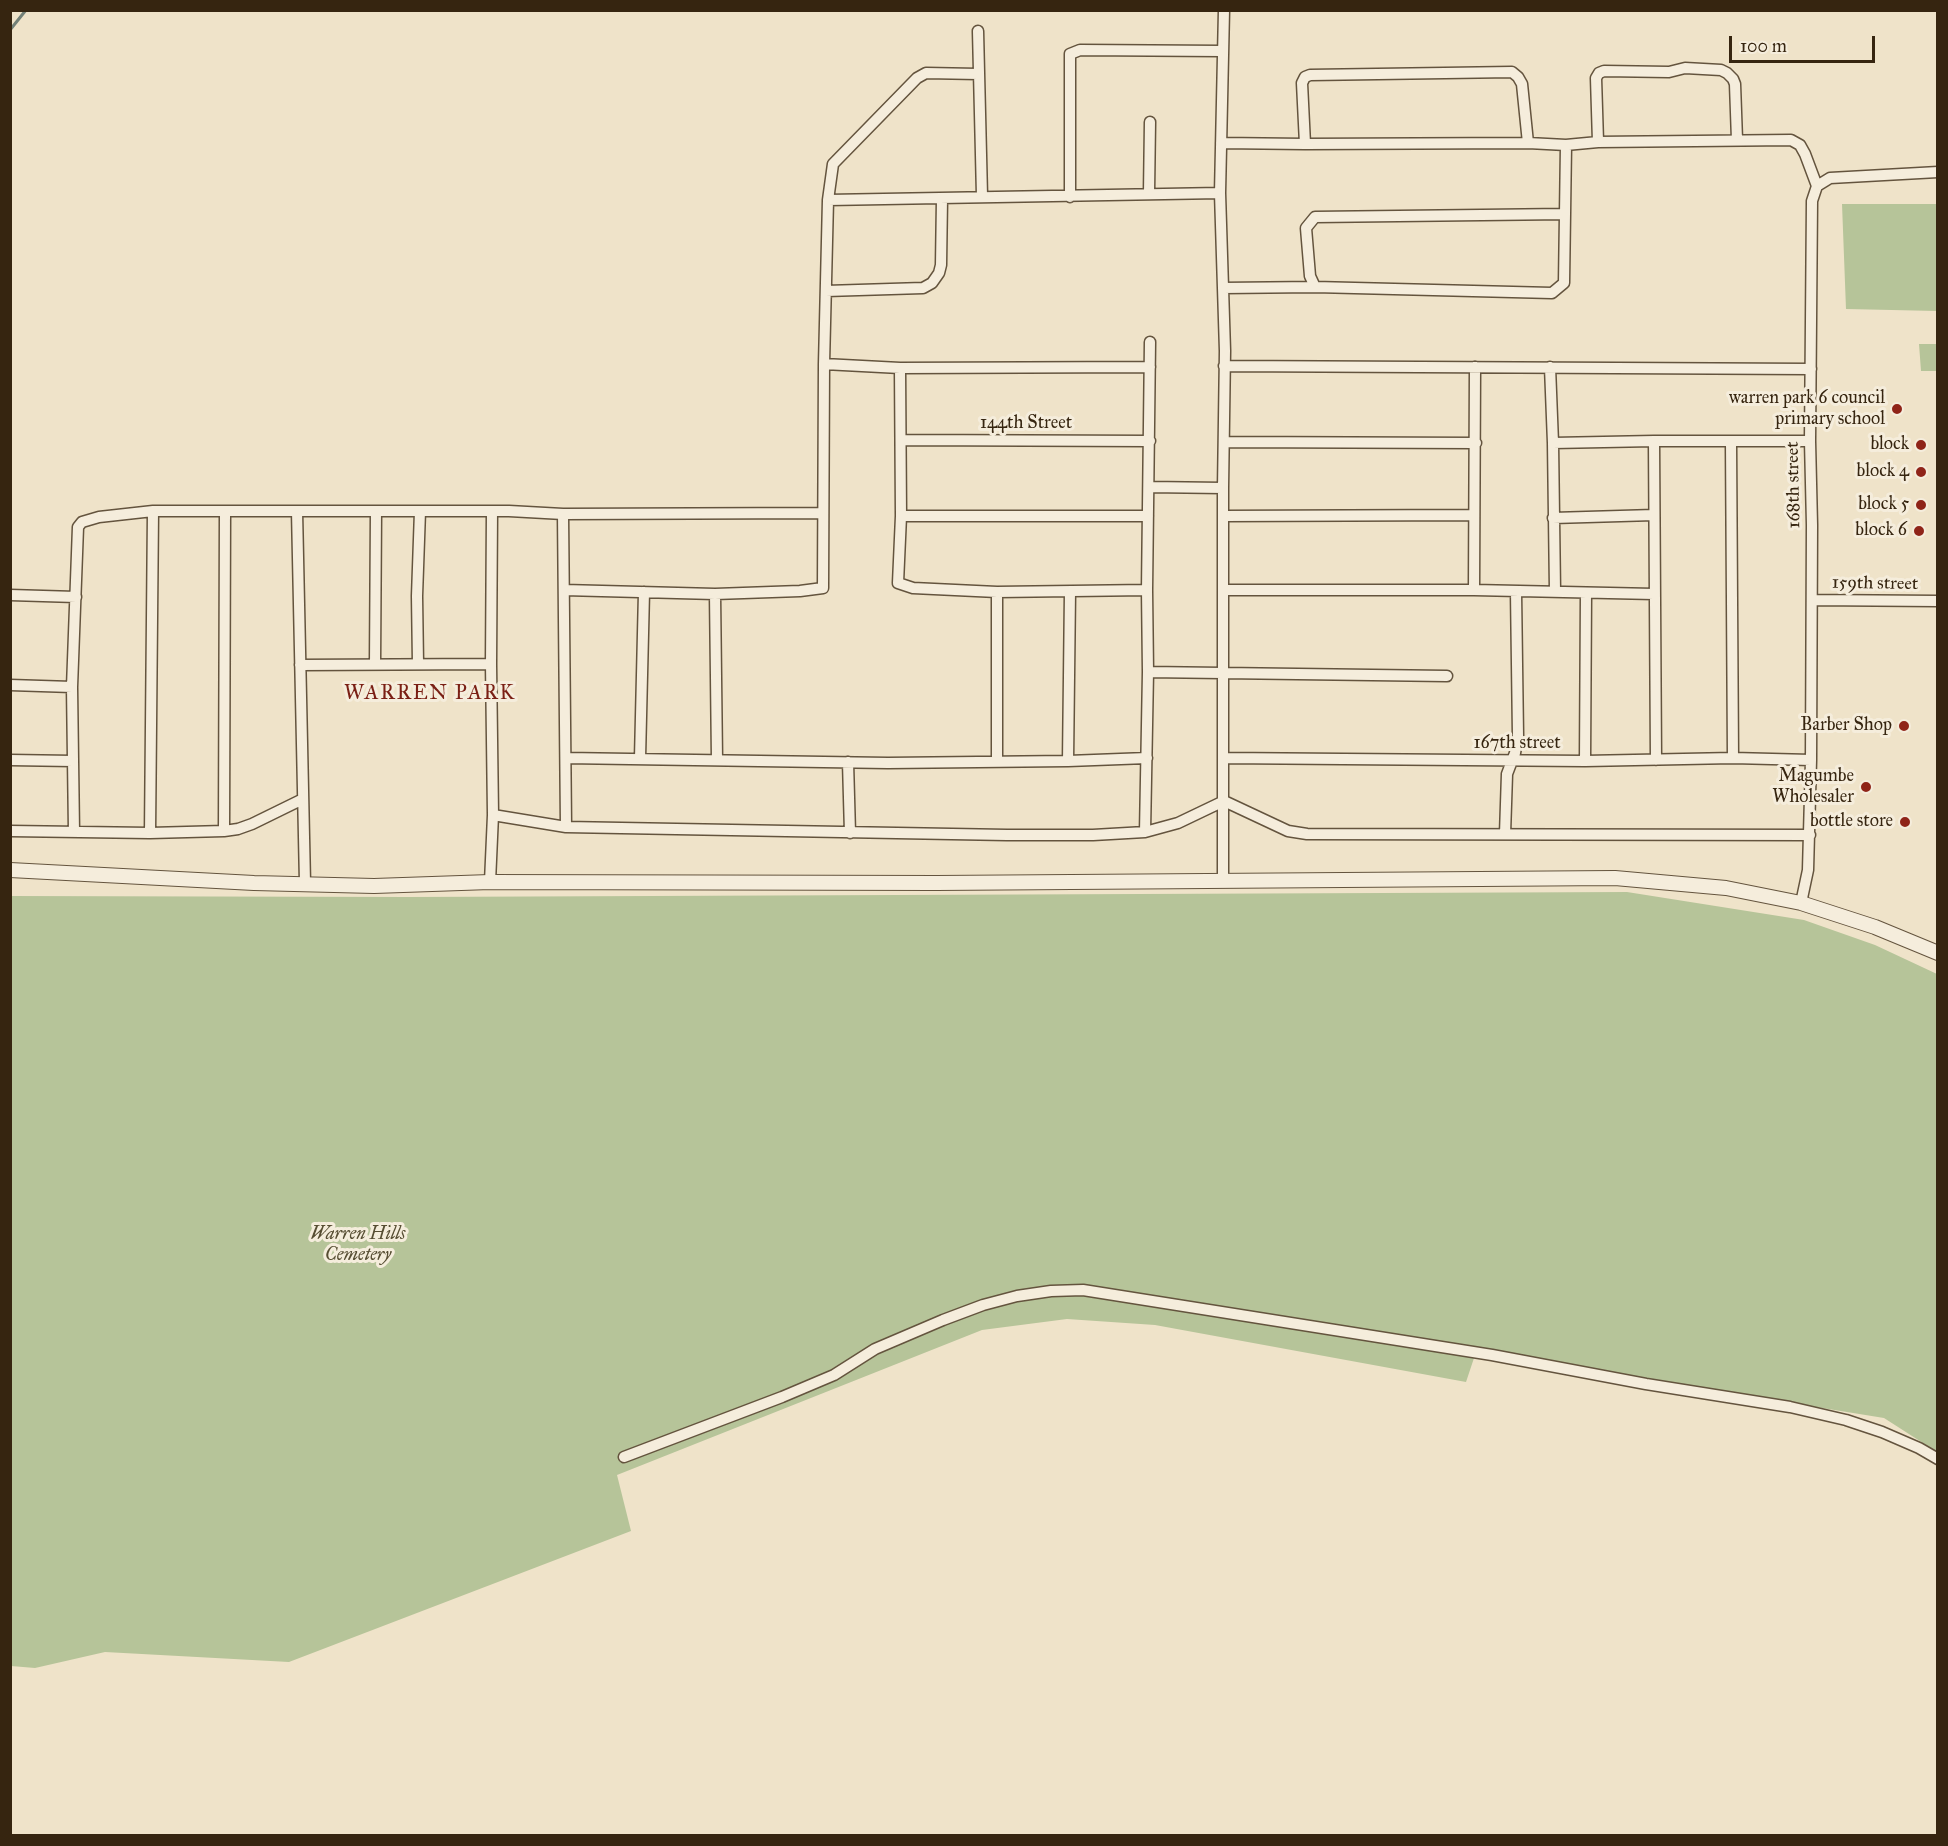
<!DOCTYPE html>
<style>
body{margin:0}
#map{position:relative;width:1948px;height:1846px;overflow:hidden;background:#efe3c9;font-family:"IM FELL Great Primer",serif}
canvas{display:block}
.frame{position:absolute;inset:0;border:12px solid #362510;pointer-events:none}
.scale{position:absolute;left:1729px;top:36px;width:146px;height:27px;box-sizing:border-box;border:3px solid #362510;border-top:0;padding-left:8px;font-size:18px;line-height:21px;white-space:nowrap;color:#362510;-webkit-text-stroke:4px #f5eddc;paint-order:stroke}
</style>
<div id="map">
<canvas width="1948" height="1846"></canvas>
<div class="frame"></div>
<div class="scale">100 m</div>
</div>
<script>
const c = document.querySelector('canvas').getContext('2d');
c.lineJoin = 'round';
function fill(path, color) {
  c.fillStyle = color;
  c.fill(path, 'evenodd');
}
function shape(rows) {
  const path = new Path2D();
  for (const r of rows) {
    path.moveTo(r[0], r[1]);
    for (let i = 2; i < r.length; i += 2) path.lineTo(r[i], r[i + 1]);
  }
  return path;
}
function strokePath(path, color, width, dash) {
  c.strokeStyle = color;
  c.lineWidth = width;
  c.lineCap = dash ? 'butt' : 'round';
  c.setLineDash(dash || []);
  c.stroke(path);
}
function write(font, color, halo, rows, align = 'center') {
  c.font = font + ' "IM FELL Great Primer",serif';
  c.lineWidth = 6;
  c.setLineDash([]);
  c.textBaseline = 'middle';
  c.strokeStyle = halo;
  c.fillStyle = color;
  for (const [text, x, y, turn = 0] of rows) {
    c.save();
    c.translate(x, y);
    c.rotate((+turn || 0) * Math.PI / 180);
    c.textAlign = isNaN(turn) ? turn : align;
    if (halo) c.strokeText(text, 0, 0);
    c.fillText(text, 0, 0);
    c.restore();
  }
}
fill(shape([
 [1842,204,1937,204,1937,311,1846,309],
 [1919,344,1937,344,1937,371,1921,371],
 [1627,892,1804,920,1875,945,1937,974,1937,1452,1884,1418,1476,1352,1466,1382,1155,1325,1067,1319,982,1330,617,1475,631,1531,289,1662,105,1652,35,1668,11,1666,10,896,409,897]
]), '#b6c499');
strokePath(shape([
 [10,30,26,10]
]), '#728077', 3);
const minor = shape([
 [978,31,982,196],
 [1598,142,1596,78,1599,73,1604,71,1669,72,1685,68,1721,70,1727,73,1733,79,1735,84,1737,140],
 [1221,143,1305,144],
 [1528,143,1522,84,1518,77,1512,72,1310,75,1305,77,1302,83,1305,144,1528,143,1566,145,1598,142,1791,140,1800,145,1805,154,1817,186],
 [1149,193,1150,122],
 [1070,197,1070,54,1080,50,1222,51],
 [828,200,1220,193],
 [1565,214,1315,217,1306,228,1310,276,1315,287,1552,293,1564,283,1566,145],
 [1223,288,1315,287],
 [826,291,923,288,932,283,939,273,941,265,942,199],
 [1150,342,1147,590,1148,672,1145,832,1178,823,1224,801,1288,831,1307,834,1810,835],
 [824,364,900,368,1150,367],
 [1224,366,1811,369],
 [1550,367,1553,443,1555,591],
 [900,368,901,516,898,583,913,588,997,592,1147,590],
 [901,440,1150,441],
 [1224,442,1476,443],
 [1731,442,1733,758],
 [1553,443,1654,441],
 [1149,487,1223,488],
 [153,511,150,833,224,831,238,829,252,824,303,799],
 [297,511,305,883],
 [901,516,1148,516],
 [1224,516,1474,515],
 [1553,518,1654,515],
 [564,590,715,594,800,591,823,588,824,364,828,200,833,164,917,78,926,73,978,74],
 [1223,590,1474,590,1654,594],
 [1474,590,1475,367],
 [997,592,997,760],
 [715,594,717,760],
 [10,595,76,597],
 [1812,600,1938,601],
 [375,664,376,511],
 [418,664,417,596,420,511],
 [300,665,491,664],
 [1148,672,1447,676],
 [10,685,72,687],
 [566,758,888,763,1068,761,1147,758],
 [640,758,644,592],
 [1223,758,1585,761,1733,758,1811,760],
 [10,760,73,761],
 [1656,760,1654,441,1810,441],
 [1068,761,1070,592],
 [1585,761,1586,593],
 [848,762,850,833],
 [493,815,566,827,1007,835,1093,835,1145,832],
 [566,827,563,514,823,513],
 [10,831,150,833],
 [224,831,225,511],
 [74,832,72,687,78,527,82,522,99,517,153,511,509,511,563,514],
 [1505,834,1507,774,1515,753,1518,736,1516,592],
 [1223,881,1223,488,1225,351,1220,193,1224,10],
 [490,882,493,815,491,664,492,511],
 [1801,903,1808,870,1811,760,1812,525,1810,441,1812,201,1817,186,1830,178,1938,172],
 [624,1457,782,1397,834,1375,875,1349,943,1320,983,1305,1017,1296,1051,1291,1083,1290,1492,1355,1646,1384,1790,1407,1846,1420,1882,1432,1919,1448,1938,1459]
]);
const tertiary = shape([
 [10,870,254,883,374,886,490,882,936,883,1615,878,1726,888,1801,903,1875,927,1938,953]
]);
strokePath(minor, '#64543e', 13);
strokePath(tertiary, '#64543e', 16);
strokePath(minor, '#f5eddc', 10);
strokePath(tertiary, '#f5eddc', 14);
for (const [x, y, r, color] of [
 [1897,409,6,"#8f2418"],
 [1921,445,6,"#8f2418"],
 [1921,472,6,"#8f2418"],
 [1921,505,6,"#8f2418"],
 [1919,531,6,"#8f2418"],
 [1904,726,6,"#8f2418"],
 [1866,787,6,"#8f2418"],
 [1905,822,6,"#8f2418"]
]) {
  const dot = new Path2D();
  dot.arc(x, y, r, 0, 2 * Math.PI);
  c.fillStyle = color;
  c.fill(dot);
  strokePath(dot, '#f5eddc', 2);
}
write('18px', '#362510', '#f5eddc', [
 ["warren park 6 council",1885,399],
 ["primary school",1885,420],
 ["block",1909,445],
 ["block 4",1909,472],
 ["block 5",1909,505],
 ["block 6",1907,531],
 ["Barber Shop",1892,726],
 ["Magumbe",1854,777],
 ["Wholesaler",1854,798],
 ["bottle store",1893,822]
], 'right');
write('18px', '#362510', '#f5eddc', [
 ["144th Street",1026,424],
 ["168th street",1794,485,-91],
 ["159th street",1875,584,1],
 ["167th street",1517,744]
]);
write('italic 18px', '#564d32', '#f5eddc', [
 ["Warren Hills",358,1235],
 ["Cemetery",358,1256]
]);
c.letterSpacing = '1.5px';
write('21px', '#7a1f14', '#f5eddc', [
 ["WARREN PARK",430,694]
]);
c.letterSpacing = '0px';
</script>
